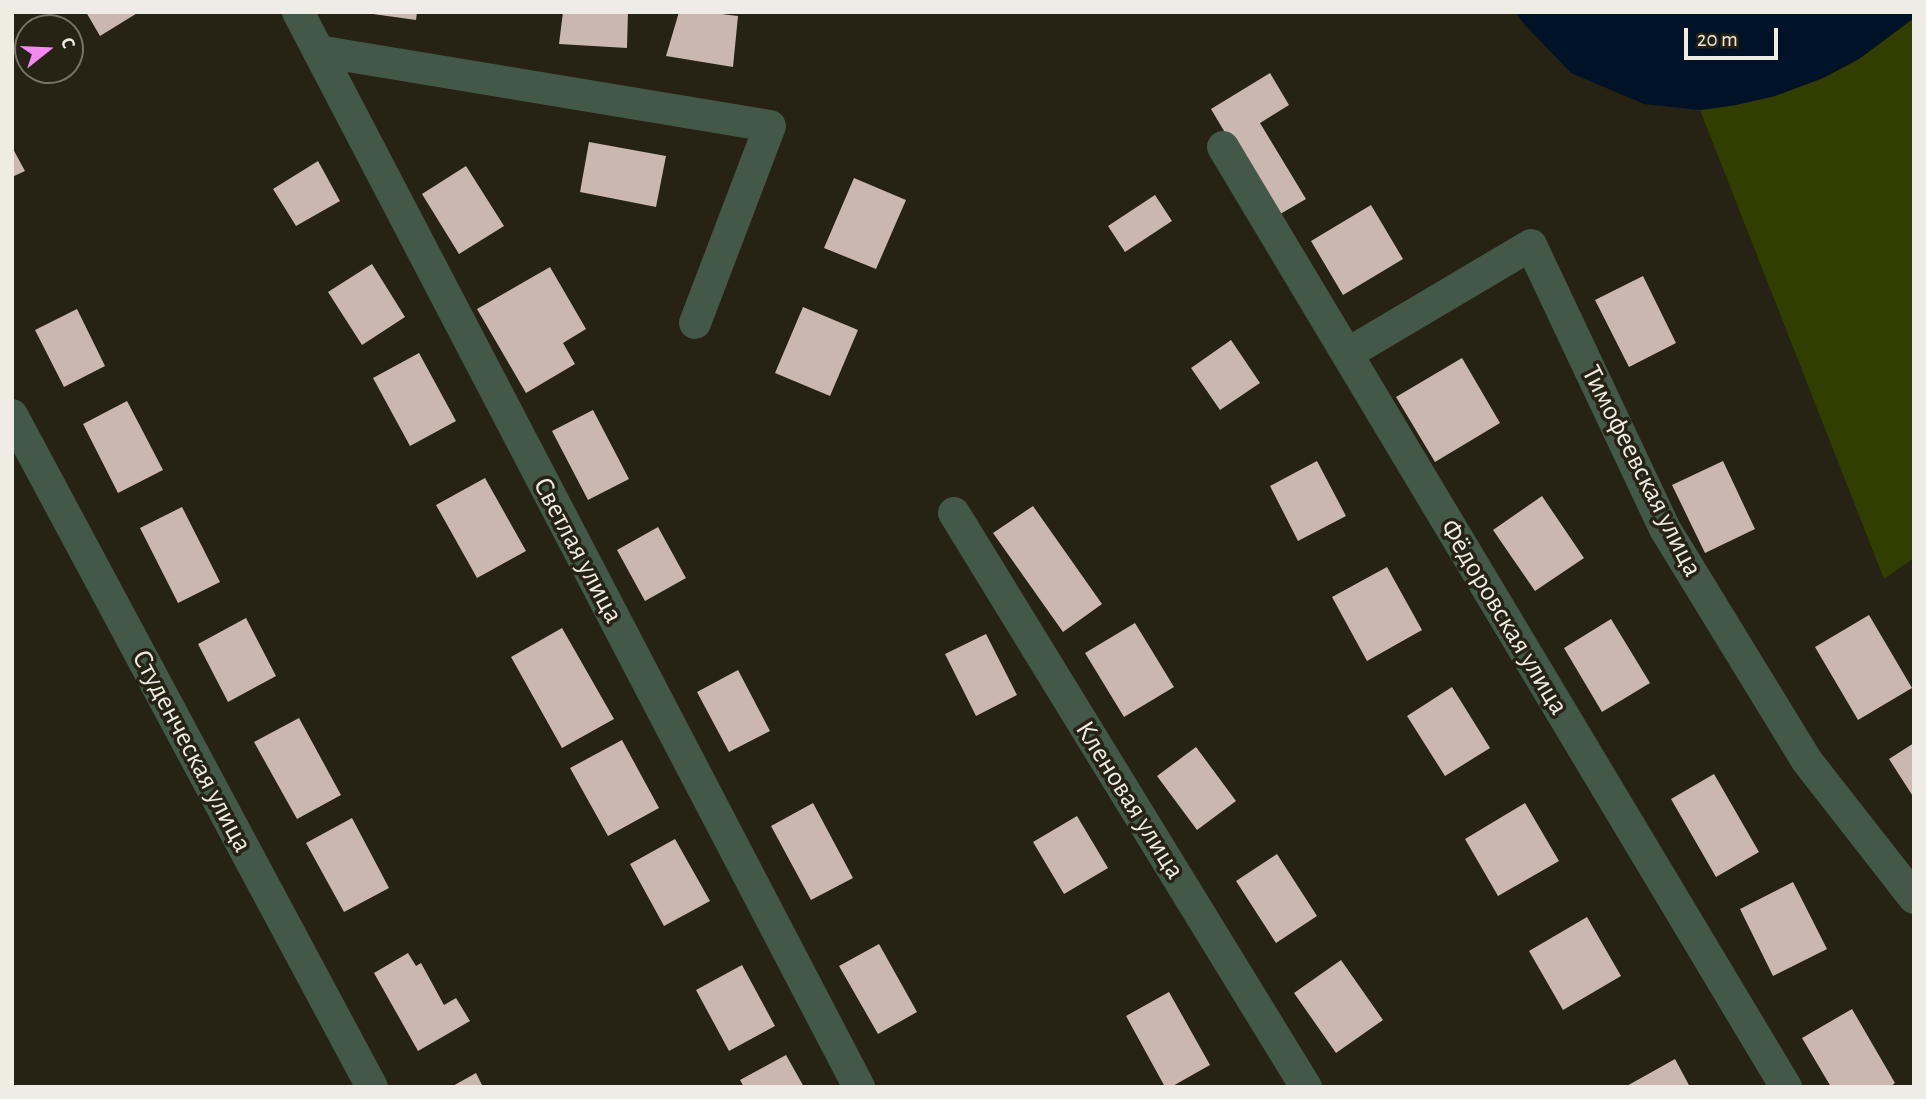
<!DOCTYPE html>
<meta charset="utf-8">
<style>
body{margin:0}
#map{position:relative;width:1926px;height:1099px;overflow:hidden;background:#262214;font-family:"Alegreya Sans",sans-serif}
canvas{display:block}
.frame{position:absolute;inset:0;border:14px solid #efece3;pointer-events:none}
.north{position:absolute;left:14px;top:14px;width:70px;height:70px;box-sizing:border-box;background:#262214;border:2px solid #767367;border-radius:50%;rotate:72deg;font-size:19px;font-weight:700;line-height:28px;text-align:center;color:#efece3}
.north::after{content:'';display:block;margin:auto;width:24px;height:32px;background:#f489f0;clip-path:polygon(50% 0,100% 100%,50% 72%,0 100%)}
.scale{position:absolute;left:1684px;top:28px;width:94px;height:32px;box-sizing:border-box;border:4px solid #efece3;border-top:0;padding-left:9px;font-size:21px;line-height:24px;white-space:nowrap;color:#efece3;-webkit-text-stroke:5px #262214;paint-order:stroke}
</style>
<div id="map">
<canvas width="1926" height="1099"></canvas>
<div class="frame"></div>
<div class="north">С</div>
<div class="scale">20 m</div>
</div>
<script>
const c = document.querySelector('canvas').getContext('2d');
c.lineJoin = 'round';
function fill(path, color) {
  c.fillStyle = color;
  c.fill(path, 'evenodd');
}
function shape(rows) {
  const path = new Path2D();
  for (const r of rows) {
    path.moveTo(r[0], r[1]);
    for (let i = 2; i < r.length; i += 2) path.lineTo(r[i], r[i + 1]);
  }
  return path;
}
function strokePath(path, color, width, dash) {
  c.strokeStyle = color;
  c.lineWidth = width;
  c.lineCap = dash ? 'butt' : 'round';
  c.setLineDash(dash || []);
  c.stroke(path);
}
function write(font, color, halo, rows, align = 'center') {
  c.font = font + ' "Alegreya Sans",sans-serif';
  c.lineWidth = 7;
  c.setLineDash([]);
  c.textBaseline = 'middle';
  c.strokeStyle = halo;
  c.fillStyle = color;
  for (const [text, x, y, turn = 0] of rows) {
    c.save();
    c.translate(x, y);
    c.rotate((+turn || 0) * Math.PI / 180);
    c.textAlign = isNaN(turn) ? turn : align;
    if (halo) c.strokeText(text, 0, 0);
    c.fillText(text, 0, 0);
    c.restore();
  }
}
fill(shape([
 [1914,18,1914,558,1884,579,1700,110,1736,105,1775,96,1823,78,1859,59]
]), '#313e00');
fill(shape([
 [1515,12,1914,12,1914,18,1859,59,1823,78,1775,96,1736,105,1700,110,1644,104,1571,73,1526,26]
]), '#001225');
fill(shape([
 [86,12,139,12,100,36],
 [373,12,417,12,416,20,373,14],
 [563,12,628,12,627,48,559,44],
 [679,12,705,12,738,16,733,67,666,56],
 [1270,73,1289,105,1260,123,1306,199,1275,217,1211,109],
 [589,142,666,156,656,207,580,192],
 [12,147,25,171,12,177],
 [318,161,340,201,296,226,273,189],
 [466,166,504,226,459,254,422,194],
 [854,178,906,200,876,269,824,248],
 [1155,195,1172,221,1125,252,1108,226],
 [1371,205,1403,259,1343,295,1311,241],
 [372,264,405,317,362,345,328,292],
 [550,267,586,329,563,343,575,364,526,393,477,309],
 [1643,276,1676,343,1629,367,1595,300],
 [803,307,858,330,830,396,775,373],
 [77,309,105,366,64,387,35,330],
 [1231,340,1260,383,1220,410,1191,368],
 [419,353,456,421,410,446,373,378],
 [1462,358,1500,423,1435,462,1396,397],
 [127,401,163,470,118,493,83,424],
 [593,410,629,479,588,500,552,431],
 [1317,461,1346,516,1298,541,1270,486],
 [1723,461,1755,529,1705,553,1672,485],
 [485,478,526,551,477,578,436,505],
 [1542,496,1584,558,1535,591,1493,530],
 [1033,506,1102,604,1063,632,993,533],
 [182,507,220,582,178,603,140,528],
 [658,527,686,578,645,601,617,550],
 [1387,567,1422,630,1367,661,1332,597],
 [1869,615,1912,688,1858,720,1815,647],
 [246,618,276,676,228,702,198,644],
 [1611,619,1650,683,1602,712,1564,648],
 [1135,623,1174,687,1124,717,1085,653],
 [562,628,614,719,562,748,511,657],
 [986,634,1017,695,976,716,945,654],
 [738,670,770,731,729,752,697,692],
 [1452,687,1490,748,1445,776,1407,716],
 [299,718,341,795,297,819,254,742],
 [622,740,659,808,608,836,570,768],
 [1914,743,1914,798,1889,759],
 [1196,747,1236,801,1197,830,1157,776],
 [1714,774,1759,852,1716,877,1671,799],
 [813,803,853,878,811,900,771,826],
 [1525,803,1559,861,1498,896,1465,839],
 [1077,816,1108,868,1064,894,1033,842],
 [352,818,389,888,344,912,306,843],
 [675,839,710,901,664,926,630,864],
 [1277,854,1317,916,1276,943,1236,881],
 [1793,882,1827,949,1773,976,1740,909],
 [1587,917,1621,976,1563,1010,1529,951],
 [879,944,917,1012,878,1034,839,966],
 [408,953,416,966,421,963,444,1005,456,998,470,1021,418,1051,374,973],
 [1341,960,1383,1020,1336,1053,1294,993],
 [742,965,775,1026,729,1051,696,990],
 [1169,992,1210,1065,1171,1087,1165,1087,1126,1016],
 [1852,1009,1895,1083,1890,1087,1831,1087,1802,1038],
 [786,1055,804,1087,744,1087,740,1080],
 [1675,1059,1690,1087,1625,1087],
 [476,1073,483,1087,451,1087]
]), '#cab7af');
strokePath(shape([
 [298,12,859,1087],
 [318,51,770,126,695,323],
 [1223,147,1786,1087],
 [1347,354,1531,245,1665,529,1807,761,1914,898],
 [12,415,372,1087],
 [954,513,1306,1087]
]), '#435846', 32);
write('28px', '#efece3', '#262214', [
 ["Тимофеевская улица",1642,471,63],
 ["Светлая улица",578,550,62],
 ["Фёдоровская улица",1504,617,59],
 ["Студенческая улица",192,751,62],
 ["Кленовая улица",1130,800,58]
]);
</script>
